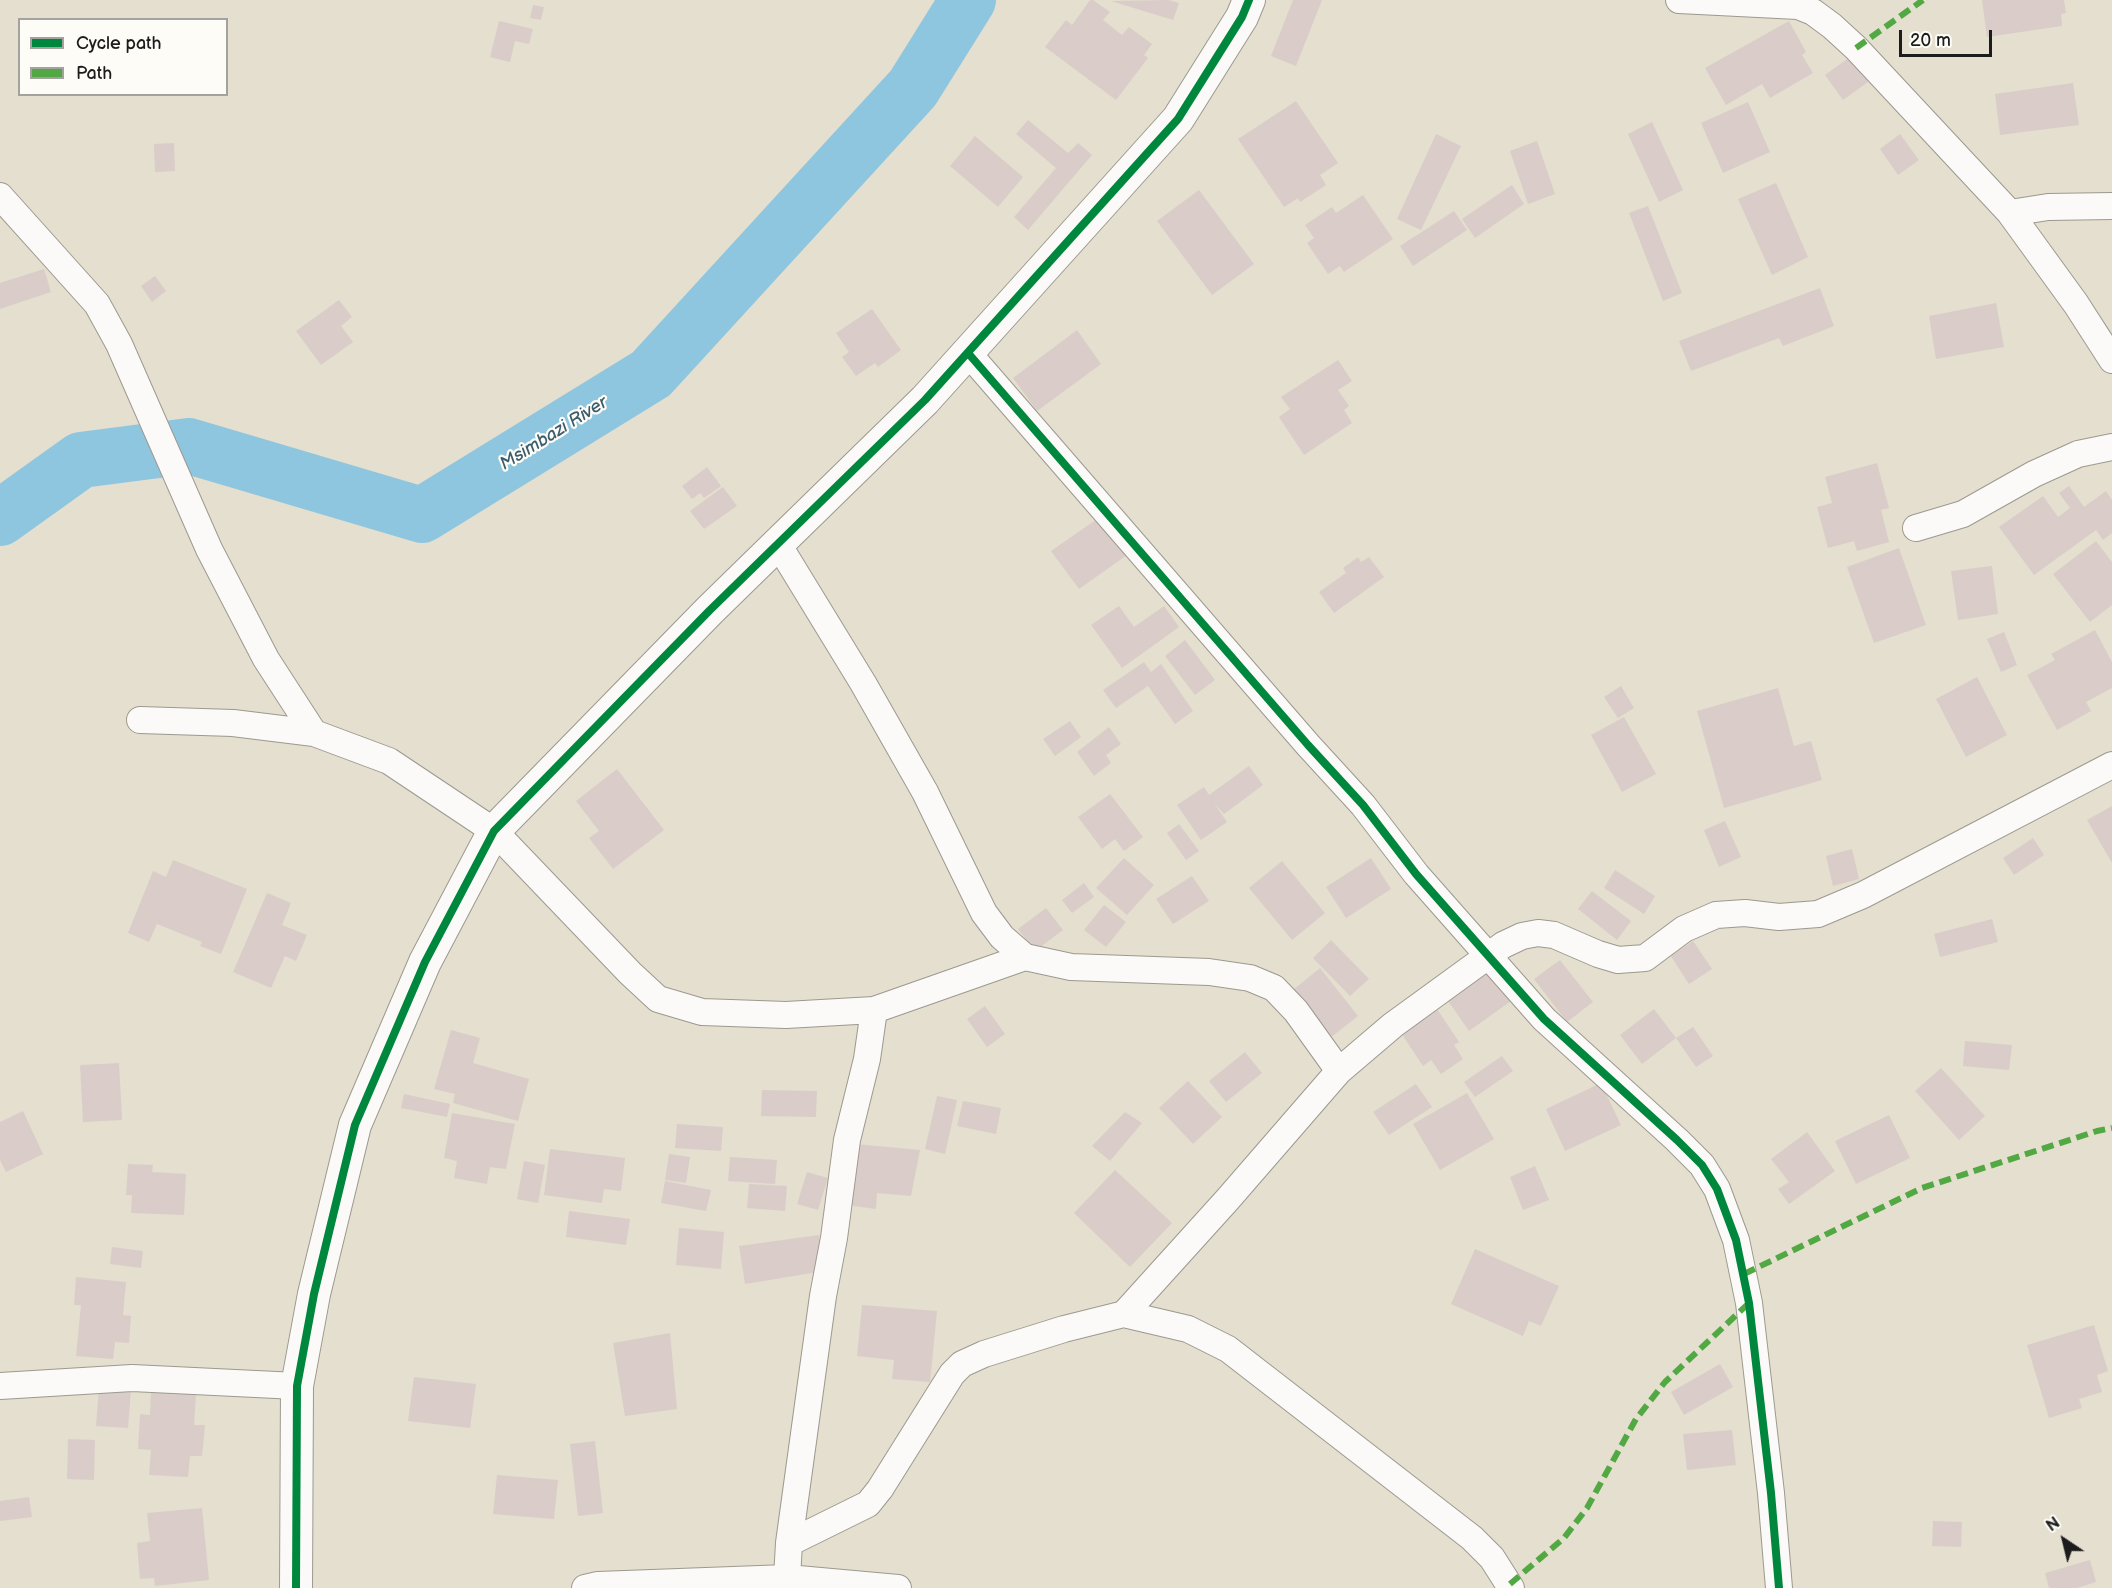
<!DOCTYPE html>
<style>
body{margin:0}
#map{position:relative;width:2112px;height:1588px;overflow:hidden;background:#e4dfce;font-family:"Balsamiq Sans",sans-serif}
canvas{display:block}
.legend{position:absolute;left:18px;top:18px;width:210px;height:78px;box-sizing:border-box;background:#fdfcf7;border:2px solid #a3a29f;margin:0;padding:8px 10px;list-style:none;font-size:18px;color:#1c1c1c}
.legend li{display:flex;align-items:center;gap:12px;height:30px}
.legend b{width:30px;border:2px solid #a3a29f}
.north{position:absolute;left:2034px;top:1510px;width:60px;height:60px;-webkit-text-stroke:4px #fdfcf7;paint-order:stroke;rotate:325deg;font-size:16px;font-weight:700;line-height:24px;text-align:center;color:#1c1c1c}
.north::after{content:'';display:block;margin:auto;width:21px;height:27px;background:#1c1c1c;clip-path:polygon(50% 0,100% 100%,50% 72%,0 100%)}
.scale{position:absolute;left:1899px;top:30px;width:93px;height:27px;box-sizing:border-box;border:3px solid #1c1c1c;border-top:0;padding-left:8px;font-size:18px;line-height:21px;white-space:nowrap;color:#1c1c1c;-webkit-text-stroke:4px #fdfcf7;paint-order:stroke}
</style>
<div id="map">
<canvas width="2112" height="1588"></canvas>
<ul class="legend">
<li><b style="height:8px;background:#00873e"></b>Cycle path</li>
<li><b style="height:8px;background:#52a943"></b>Path</li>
</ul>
<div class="north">N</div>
<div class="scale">20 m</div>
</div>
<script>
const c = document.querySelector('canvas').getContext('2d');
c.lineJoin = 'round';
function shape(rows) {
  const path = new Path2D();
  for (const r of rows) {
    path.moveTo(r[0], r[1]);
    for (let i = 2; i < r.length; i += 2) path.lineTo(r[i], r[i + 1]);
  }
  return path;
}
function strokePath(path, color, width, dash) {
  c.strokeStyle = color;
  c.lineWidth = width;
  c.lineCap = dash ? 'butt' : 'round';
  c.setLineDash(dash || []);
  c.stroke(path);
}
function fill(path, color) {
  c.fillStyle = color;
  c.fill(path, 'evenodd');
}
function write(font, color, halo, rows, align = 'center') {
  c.font = font + ' "Balsamiq Sans",sans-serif';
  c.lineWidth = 4.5;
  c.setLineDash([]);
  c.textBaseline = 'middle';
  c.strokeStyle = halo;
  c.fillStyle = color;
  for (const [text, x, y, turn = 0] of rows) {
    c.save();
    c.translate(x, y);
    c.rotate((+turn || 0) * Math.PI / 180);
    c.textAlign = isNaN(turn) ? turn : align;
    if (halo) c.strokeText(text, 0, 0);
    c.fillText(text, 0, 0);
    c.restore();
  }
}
strokePath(shape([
 [0,518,81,460,189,446,422,515,651,374,913,88,968,0]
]), '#8fc6df', 56);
fill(shape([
 [1090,0,1093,0,1110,12,1103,20,1122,35,1129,27,1152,44,1144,55,1148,58,1116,100,1045,47,1066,20,1072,25],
 [1168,0,1179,3,1173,20,1111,1],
 [1293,0,1322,0,1296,66,1271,56],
 [1982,0,2064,0,2066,13,2061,14,2062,26,1987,37],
 [533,5,544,7,541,20,530,18],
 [499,21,533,29,529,44,515,41,510,62,490,57],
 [1789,21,1806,52,1802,55,1813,73,1770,98,1762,84,1726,105,1705,68],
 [1850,57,1868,82,1843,100,1825,75],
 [2073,83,2079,125,2000,135,1995,94],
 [1296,101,1338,163,1320,175,1326,185,1300,202,1298,198,1284,207,1238,139],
 [1748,102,1770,152,1723,173,1701,123],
 [1028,120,1068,153,1078,143,1092,155,1028,230,1014,217,1056,168,1016,134],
 [1652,122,1683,190,1659,202,1628,134],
 [1436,134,1461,146,1421,230,1397,219],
 [1900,134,1919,160,1898,175,1880,149],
 [975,136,1023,177,998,207,950,166],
 [1537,141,1555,194,1528,204,1510,151],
 [174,143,175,171,155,172,154,144],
 [1776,183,1808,257,1772,275,1738,199],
 [1512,185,1524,204,1475,238,1462,219],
 [1199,190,1254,264,1212,295,1157,221],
 [1363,195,1393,239,1344,272,1340,266,1328,274,1307,243,1314,238,1305,225,1332,207,1336,213],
 [1648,206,1682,293,1663,301,1629,213],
 [1454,211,1467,230,1413,266,1400,246],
 [44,269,51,292,0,309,0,283],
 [155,276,166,291,152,302,141,286],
 [1820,288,1834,326,1783,346,1779,338,1691,371,1679,341],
 [339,300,352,317,341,326,353,342,321,365,296,331],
 [1996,303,2004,347,1936,359,1929,316],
 [872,309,901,350,878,367,875,363,856,376,842,357,849,352,836,333],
 [1077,330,1101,364,1037,411,1013,378],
 [1338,360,1352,381,1338,390,1349,406,1344,410,1352,423,1304,455,1279,417,1290,409,1281,397],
 [1877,463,1889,508,1881,510,1889,542,1857,551,1854,541,1828,548,1817,507,1832,503,1825,477],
 [707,467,721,486,704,498,700,493,692,499,682,486],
 [2069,486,2084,507,2106,491,2112,500,2112,533,2103,540,2096,530,2034,575,1999,527,2043,496,2058,517,2070,508,2059,493],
 [723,487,737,506,704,529,690,511],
 [1100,517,1127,555,1079,589,1051,551],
 [2096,541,2112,562,2112,605,2090,622,2053,574],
 [1899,548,1926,625,1874,643,1847,567],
 [1358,557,1361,562,1369,557,1384,577,1334,613,1319,592,1346,573,1343,568],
 [1992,566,1998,614,1958,620,1951,571],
 [1119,606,1134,627,1164,606,1179,627,1122,668,1091,625],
 [2095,630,2112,662,2112,688,2086,702,2091,711,2057,730,2027,675,2055,660,2051,654],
 [2004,632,2017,665,2001,672,1987,639],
 [1185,640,1215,680,1195,695,1165,656],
 [1144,662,1151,672,1161,664,1193,711,1175,724,1148,686,1116,708,1103,690],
 [1977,677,2007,735,1966,757,1936,699],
 [1621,686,1634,708,1618,718,1604,697],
 [1778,688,1794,746,1811,741,1822,780,1724,808,1697,711],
 [1624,717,1656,774,1622,792,1591,735],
 [1070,721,1081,737,1055,756,1043,739],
 [1109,727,1121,744,1106,755,1111,763,1094,776,1077,752],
 [1249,766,1263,785,1224,814,1214,803,1227,822,1201,840,1177,805,1204,787,1209,795],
 [617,769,664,830,613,869,589,838,599,831,576,801],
 [1110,794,1143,837,1124,851,1115,839,1102,849,1078,817],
 [2112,806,2112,863,2087,820],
 [1725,821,1741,857,1719,867,1704,830],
 [1179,824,1199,851,1186,860,1167,833],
 [2033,838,2044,855,2014,875,2003,858],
 [1852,849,1859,879,1833,886,1826,856],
 [1124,858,1154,885,1127,915,1096,888],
 [1371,858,1391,889,1346,918,1326,887],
 [173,860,247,889,221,954,200,946,202,942,157,924,149,942,128,933,153,871,166,877],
 [1282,861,1325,913,1292,940,1249,888],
 [1615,870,1655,896,1644,914,1604,888],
 [1192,876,1209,901,1173,924,1156,899],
 [1084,883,1094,897,1072,913,1062,900],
 [1592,891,1631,921,1617,940,1578,909],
 [267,893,291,903,282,925,307,935,296,961,285,956,271,988,233,972],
 [1104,905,1126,922,1106,947,1084,930],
 [1046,908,1063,930,1035,951,1018,929],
 [1992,919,1998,942,1940,957,1934,934],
 [1331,940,1369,979,1350,996,1313,958],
 [1693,941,1712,969,1689,984,1671,956],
 [1560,960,1593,1002,1567,1022,1534,979],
 [1320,968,1358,1016,1325,1042,1288,994],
 [1488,968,1511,1001,1469,1031,1446,998],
 [1433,1003,1459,1042,1454,1045,1463,1059,1441,1074,1431,1060,1423,1066,1401,1033],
 [985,1006,1005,1034,987,1047,967,1019],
 [1654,1009,1676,1038,1642,1064,1620,1035],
 [1693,1027,1713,1056,1696,1067,1676,1038],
 [451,1030,480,1038,473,1063,529,1079,518,1121,453,1103,455,1094,434,1089],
 [1965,1041,2012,1045,2009,1070,1963,1066],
 [1245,1052,1262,1073,1226,1102,1209,1081],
 [1502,1056,1513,1071,1475,1097,1464,1082],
 [119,1063,122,1120,83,1122,80,1065],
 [1941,1068,1985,1116,1959,1140,1915,1091],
 [1188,1081,1222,1117,1193,1144,1159,1108],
 [1601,1083,1621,1125,1565,1151,1546,1109],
 [1416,1084,1432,1107,1389,1135,1373,1112],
 [762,1090,817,1091,816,1117,761,1116],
 [1467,1093,1494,1139,1440,1170,1413,1124],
 [404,1094,450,1104,447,1117,401,1108],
 [937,1096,957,1100,945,1154,925,1149],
 [963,1101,1001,1108,996,1134,957,1126],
 [23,1111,43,1154,6,1172,0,1160,0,1122],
 [1125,1112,1142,1123,1110,1161,1092,1146],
 [452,1113,515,1124,506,1169,490,1167,487,1184,454,1178,457,1161,444,1158],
 [1889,1115,1910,1158,1856,1184,1835,1141],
 [677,1124,723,1127,721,1151,675,1148],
 [1807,1132,1835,1171,1789,1204,1778,1189,1789,1182,1771,1159],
 [856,1144,920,1150,911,1196,877,1193,876,1209,847,1205],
 [550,1149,625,1158,621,1191,604,1189,602,1203,544,1195],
 [669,1154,690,1157,686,1183,665,1180],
 [730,1157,777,1160,775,1184,728,1181],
 [524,1161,545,1165,538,1203,517,1199],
 [128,1164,153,1165,152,1172,186,1174,184,1215,131,1213,132,1195,126,1195],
 [1535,1166,1549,1200,1523,1210,1510,1177],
 [1115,1170,1172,1223,1130,1267,1074,1213],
 [807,1172,828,1178,818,1210,797,1204],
 [665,1181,711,1190,706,1211,661,1203],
 [749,1184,787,1186,785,1211,747,1208],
 [569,1211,630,1219,626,1245,566,1237],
 [679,1228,724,1232,721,1269,676,1265],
 [819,1235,824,1271,745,1284,739,1246],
 [112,1247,143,1251,141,1268,110,1264],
 [1475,1249,1559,1286,1541,1326,1529,1321,1523,1336,1451,1304],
 [76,1277,126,1282,123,1315,131,1316,129,1343,115,1342,113,1359,76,1356,81,1305,74,1305],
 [862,1305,937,1311,930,1382,892,1379,894,1360,857,1356],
 [2094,1325,2108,1371,2097,1375,2102,1392,2079,1399,2082,1408,2049,1418,2027,1345],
 [670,1333,677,1409,625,1416,613,1343],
 [1720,1364,1733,1387,1684,1415,1671,1392],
 [414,1377,476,1384,470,1428,408,1421],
 [99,1388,131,1390,128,1428,96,1426],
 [151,1392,196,1394,194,1425,205,1425,202,1456,190,1456,188,1477,149,1475,151,1450,138,1449,140,1414,150,1415],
 [1732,1430,1736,1465,1687,1470,1683,1434],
 [68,1439,95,1440,94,1480,67,1479],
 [595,1441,603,1513,578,1516,570,1444],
 [497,1475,558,1480,554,1519,493,1514],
 [29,1497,32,1517,0,1521,0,1501],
 [202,1508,209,1580,155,1586,154,1578,140,1579,137,1543,150,1541,147,1513],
 [1933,1521,1962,1522,1961,1547,1932,1546],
 [2090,1560,2096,1582,2077,1588,2049,1588,2045,1573]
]), '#dacdc9');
const minor = shape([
 [1679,0,1798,6,1813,12,1832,26,1856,48,2010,213,2076,304,2112,360],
 [0,196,97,304,119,344,209,549,266,659,314,733],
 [2010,213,2048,207,2112,206],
 [968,353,1308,745,1363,805,1416,874,1544,1019,1677,1140,1702,1165,1717,1189,1736,1240,1749,1303,1771,1493,1779,1588],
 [1916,528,1963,514,2034,474,2078,454,2112,447],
 [778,544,863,683,925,792,984,913,1002,937,1025,957,1071,967,1209,972,1250,978,1274,988,1296,1011,1339,1071],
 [140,720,233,723,314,733,389,761,494,831,630,973,658,999,702,1012,786,1015,874,1010,1025,957],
 [1124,1314,1228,1199,1339,1071,1393,1025,1503,945,1522,936,1538,933,1554,935,1598,954,1618,960,1645,958,1684,929,1716,915,1745,913,1779,917,1818,914,1863,895,2112,765],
 [0,1386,132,1378,297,1386],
 [789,1543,868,1504,880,1489,952,1374,962,1364,984,1354,1064,1329,1124,1314,1188,1329,1228,1349,1472,1538,1492,1558,1511,1588],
 [787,1578,789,1543,823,1296,834,1238,847,1140,867,1059,874,1010],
 [585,1588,598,1585,787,1578,898,1588]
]);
const tertiary = shape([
 [296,1588,297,1386,314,1294,355,1125,425,962,494,831,710,610,925,400,1178,119,1242,17,1249,0]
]);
strokePath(minor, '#9c998f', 28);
strokePath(tertiary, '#9c998f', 34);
strokePath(minor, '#fbfaf8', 26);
strokePath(tertiary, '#fbfaf8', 32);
strokePath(shape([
 [1856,48,1923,0],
 [1744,1274,1922,1188,2097,1131,2112,1128],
 [1510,1584,1564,1538,1587,1508,1636,1419,1665,1382,1749,1303]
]), '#52a943', 6, [12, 6]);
strokePath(shape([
 [968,353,1308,745,1363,805,1416,874,1544,1019,1677,1140,1702,1165,1717,1189,1736,1240,1749,1303,1771,1493,1779,1588],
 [296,1588,297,1386,314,1294,355,1125,425,962,494,831,710,610,925,400,1178,119,1242,17,1249,0]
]), '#00873e', 8);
write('italic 18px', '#3b5c6d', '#fdfcf7', [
 ["Msimbazi River",554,434,-32]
]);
</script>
